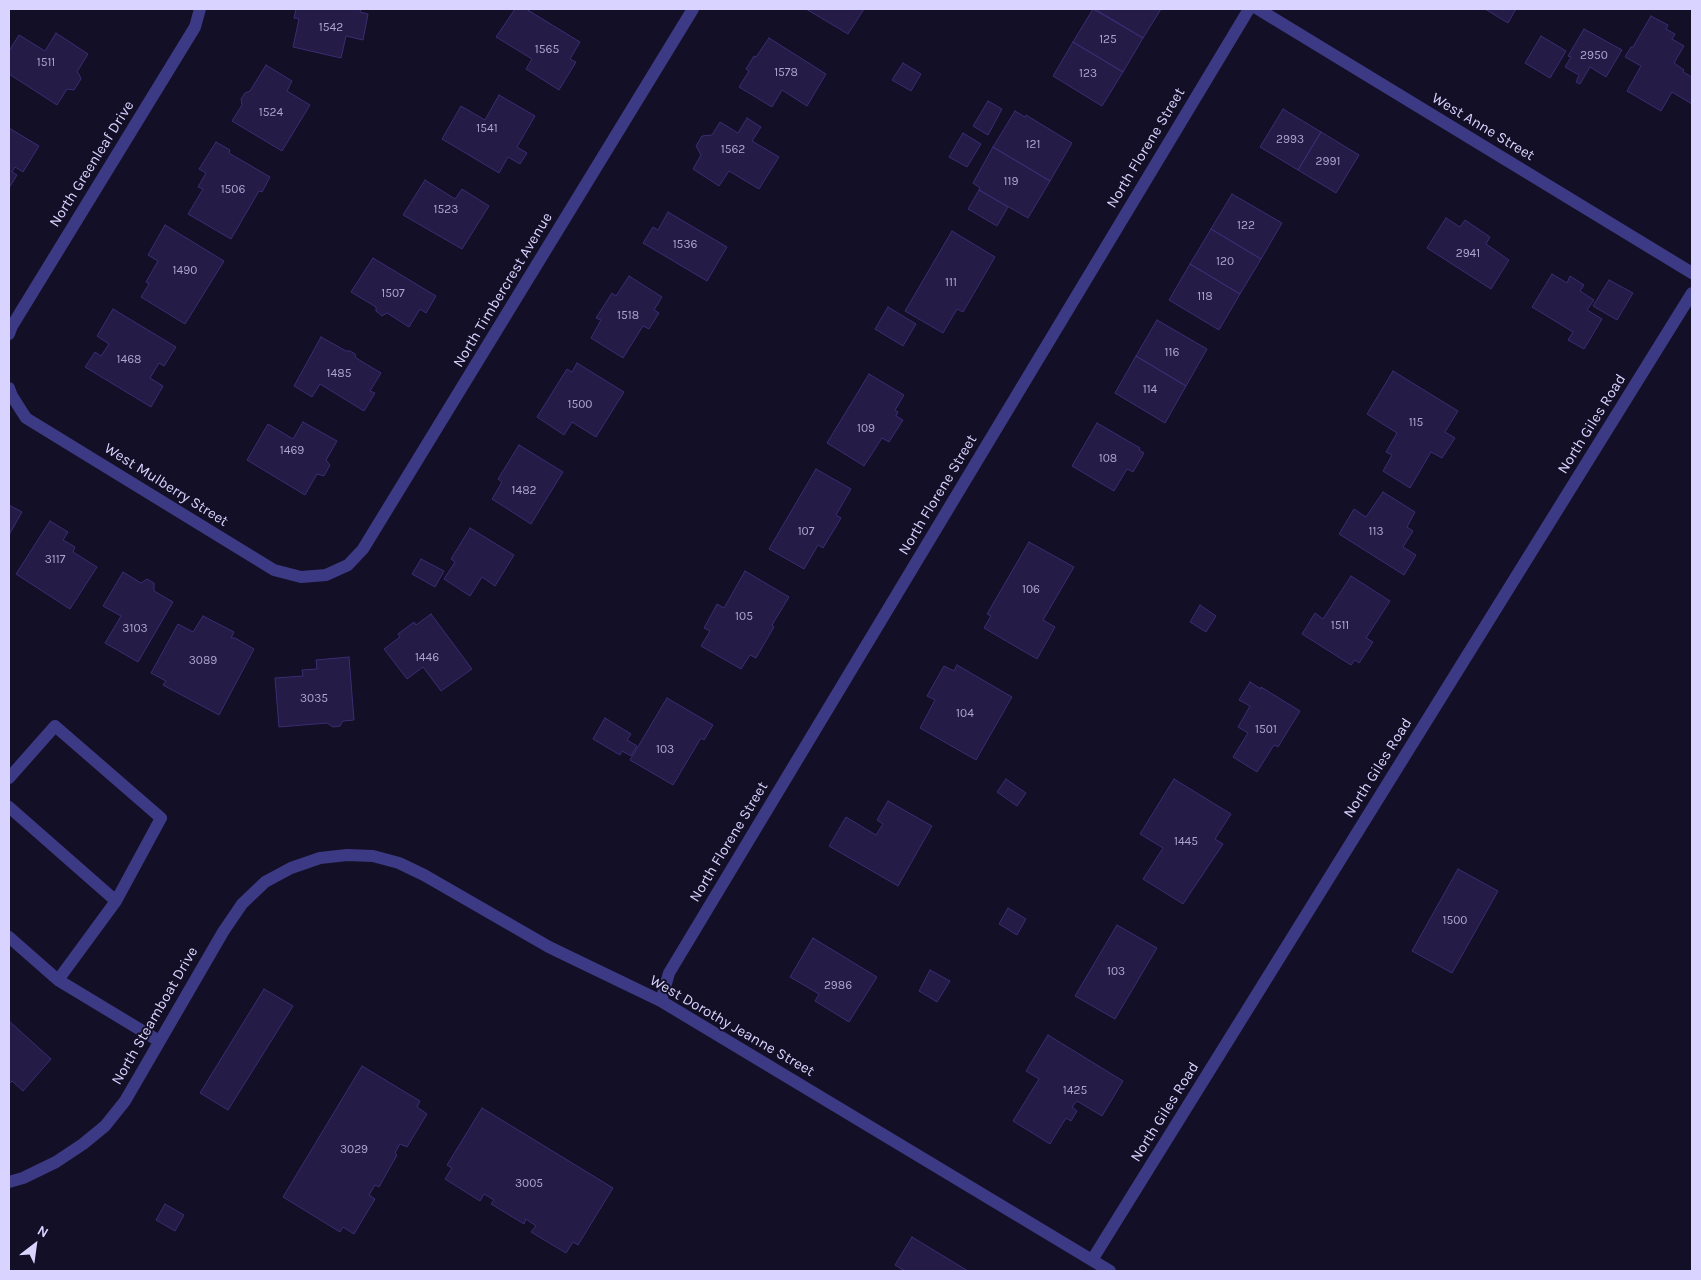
<!DOCTYPE html>
<style>
body{margin:0}
#map{position:relative;width:1701px;height:1280px;overflow:hidden;background:#130f26;font-family:Karla,sans-serif}
canvas{display:block}
.frame{position:absolute;inset:0;border:10px solid #d9d4ff;pointer-events:none}
.north{position:absolute;left:10px;top:1220px;width:50px;height:50px;-webkit-text-stroke:4px #130f26;paint-order:stroke;rotate:30deg;font-size:14px;font-weight:700;line-height:20px;text-align:center;color:#d9d4ff}
.north::after{content:'';display:block;margin:auto;width:18px;height:22px;background:#d9d4ff;clip-path:polygon(50% 0,100% 100%,50% 72%,0 100%)}
</style>
<div id="map">
<canvas width="1701" height="1280"></canvas>
<div class="frame"></div>
<div class="north">N</div>
</div>
<script>
const c = document.querySelector('canvas').getContext('2d');
c.lineJoin = 'round';
function fill(path, color) {
  c.fillStyle = color;
  c.fill(path, 'evenodd');
}
function shape(rows) {
  const path = new Path2D();
  for (const r of rows) {
    path.moveTo(r[0], r[1]);
    for (let i = 2; i < r.length; i += 2) path.lineTo(r[i], r[i + 1]);
  }
  return path;
}
function strokePath(path, color, width, dash) {
  c.strokeStyle = color;
  c.lineWidth = width;
  c.lineCap = dash ? 'butt' : 'round';
  c.setLineDash(dash || []);
  c.stroke(path);
}
function write(font, color, halo, rows, align = 'center') {
  c.font = font + ' Karla,sans-serif';
  c.lineWidth = 4;
  c.setLineDash([]);
  c.textBaseline = 'middle';
  c.strokeStyle = halo;
  c.fillStyle = color;
  for (const [text, x, y, turn = 0] of rows) {
    c.save();
    c.translate(x, y);
    c.rotate((+turn || 0) * Math.PI / 180);
    c.textAlign = isNaN(turn) ? turn : align;
    if (halo) c.strokeText(text, 0, 0);
    c.fillText(text, 0, 0);
    c.restore();
  }
}
const building = shape([
 [296,9,361,9,360,12,368,14,363,40,346,36,341,58,293,47,299,19,294,18,296,9],
 [515,9,526,9,580,42,570,59,576,62,559,90,526,69,532,59,496,37,515,9],
 [806,9,864,9,848,34,806,9],
 [1093,9,1143,38,1123,72,1073,42,1093,9],
 [1095,9,1161,9,1143,38,1095,9],
 [1485,9,1516,9,1508,23,1485,9],
 [1651,16,1668,25,1666,29,1675,34,1672,39,1684,46,1674,63,1684,70,1683,72,1692,77,1692,104,1672,92,1661,111,1627,91,1641,66,1625,57,1631,47,1633,47,1651,16],
 [1584,29,1622,50,1606,77,1590,67,1580,84,1576,82,1579,75,1565,67,1571,57,1568,56,1584,29],
 [56,33,88,54,77,72,79,74,81,79,74,90,67,89,57,105,9,74,9,51,19,35,45,51,56,33],
 [1541,36,1566,51,1550,78,1525,63,1541,36],
 [769,38,826,74,807,106,782,90,772,107,739,87,749,71,746,69,754,56,756,57,769,38],
 [1073,42,1123,72,1102,106,1053,76,1073,42],
 [903,63,921,74,911,91,892,80,903,63],
 [266,65,292,81,287,91,310,105,282,151,232,121,242,105,241,99,245,93,250,91,266,65],
 [499,95,535,116,517,147,527,153,520,164,508,157,499,173,442,139,461,106,485,120,499,95],
 [988,101,1002,109,988,135,973,126,988,101],
 [1283,109,1321,132,1298,170,1260,147,1283,109],
 [1015,111,1025,117,1026,115,1072,143,1050,181,993,147,1015,111],
 [747,118,761,127,752,141,779,157,759,189,729,171,719,186,693,169,701,155,696,146,702,136,712,135,720,122,738,133,747,118],
 [9,128,39,146,23,172,15,167,12,172,17,175,9,188,9,128],
 [1321,132,1359,155,1336,193,1298,170,1321,132],
 [963,133,981,144,967,167,949,157,963,133],
 [216,142,230,150,229,153,270,177,262,192,259,191,231,239,188,214,203,189,198,187,206,173,199,169,216,142],
 [993,147,1050,181,1028,218,979,190,980,188,973,183,993,147],
 [425,180,455,199,462,189,489,206,462,249,403,215,425,180],
 [979,190,1008,207,997,226,968,209,979,190],
 [1232,194,1282,223,1261,259,1211,229,1232,194],
 [668,212,727,247,707,281,643,243,653,227,658,230,668,212],
 [1446,218,1460,227,1465,220,1490,237,1486,244,1509,260,1491,289,1427,248,1446,218],
 [165,225,224,261,185,324,141,297,149,284,146,282,158,261,148,255,165,225],
 [1211,229,1261,259,1240,294,1190,264,1211,229],
 [952,231,995,257,963,312,957,309,943,333,905,311,952,231],
 [373,258,436,296,426,313,420,309,409,327,387,313,382,316,376,311,376,307,351,292,373,258],
 [1190,264,1240,294,1219,330,1169,300,1190,264],
 [1552,274,1567,283,1570,276,1584,285,1580,291,1594,300,1587,310,1602,319,1584,349,1568,340,1573,332,1532,307,1552,274],
 [629,276,662,297,654,310,659,313,649,329,643,326,623,358,591,338,601,320,596,318,612,293,616,296,629,276],
 [1609,280,1633,293,1617,320,1593,306,1609,280],
 [888,307,916,324,903,346,875,329,888,307],
 [113,309,176,347,164,366,159,363,150,378,163,386,151,407,85,367,95,352,101,356,109,344,97,336,113,309],
 [1157,320,1207,349,1186,386,1136,356,1157,320],
 [321,337,346,351,350,351,355,354,356,358,381,373,370,391,375,393,364,411,320,384,312,397,294,386,321,337],
 [1136,356,1186,386,1165,423,1115,393,1136,356],
 [577,363,624,392,596,437,572,422,564,435,537,417,567,369,572,372,577,363],
 [1393,371,1458,411,1445,432,1455,438,1442,458,1431,452,1410,488,1383,471,1392,455,1386,452,1397,433,1367,414,1393,371],
 [869,374,904,395,895,410,898,412,896,416,903,420,889,442,882,438,864,466,827,443,869,374],
 [303,422,337,441,326,460,330,465,324,476,317,474,305,495,247,460,268,424,293,439,303,422],
 [1097,423,1140,448,1139,450,1144,453,1133,472,1127,469,1114,491,1072,466,1097,423],
 [519,445,563,472,531,524,492,499,502,482,498,479,519,445],
 [816,469,851,489,836,515,841,518,823,548,818,545,804,569,769,549,816,469],
 [1383,492,1415,512,1407,527,1413,531,1403,547,1416,555,1404,575,1339,534,1354,509,1366,517,1383,492],
 [9,505,22,512,9,535,9,505],
 [50,521,68,532,63,540,75,547,73,552,97,567,70,609,16,574,50,521],
 [470,528,514,555,495,586,482,577,470,596,444,579,455,562,451,559,470,528],
 [1029,542,1074,567,1043,620,1055,627,1037,659,984,628,991,616,987,614,1029,542],
 [421,559,444,571,435,587,412,574,421,559],
 [745,571,789,597,772,625,774,627,756,658,750,655,741,669,701,646,710,631,704,628,717,604,724,608,745,571],
 [123,572,141,583,147,579,154,583,154,591,173,602,138,662,105,643,121,616,103,606,123,572],
 [1351,576,1390,601,1366,638,1373,642,1359,663,1355,660,1351,665,1302,634,1315,613,1323,619,1351,576],
 [1200,605,1216,616,1206,632,1190,622,1200,605],
 [431,614,472,669,441,691,423,667,407,679,384,649,400,637,398,634,414,622,416,625,431,614],
 [203,616,234,632,231,638,235,638,254,649,219,715,163,685,166,681,151,673,178,624,193,632,203,616],
 [349,657,354,720,343,721,340,726,333,727,327,723,279,727,275,678,303,676,302,670,317,669,316,660,349,657],
 [957,665,1012,697,976,760,920,728,935,700,927,696,944,666,954,671,957,665],
 [1250,682,1261,689,1261,687,1300,711,1278,747,1274,745,1257,772,1233,757,1248,733,1238,727,1250,706,1239,700,1250,682],
 [667,698,713,725,704,740,701,738,673,785,630,760,667,698],
 [605,718,631,734,627,740,637,746,631,756,622,751,620,755,593,739,605,718],
 [1006,779,1026,793,1017,806,997,792,1006,779],
 [1174,779,1231,814,1215,839,1223,844,1183,904,1143,879,1163,848,1140,834,1174,779],
 [888,801,932,826,898,886,829,846,846,817,876,835,883,824,877,820,888,801],
 [1458,869,1498,891,1452,973,1412,951,1458,869],
 [1008,908,1026,919,1017,935,999,924,1008,908],
 [1117,925,1157,948,1115,1019,1075,996,1117,925],
 [813,938,877,977,849,1022,815,1001,819,994,790,977,813,938],
 [930,970,950,981,937,1002,919,991,930,970],
 [264,989,293,1006,228,1110,200,1093,264,989],
 [9,1021,51,1059,23,1091,12,1081,9,1084,9,1021],
 [1048,1035,1123,1081,1102,1116,1077,1101,1072,1107,1077,1111,1071,1121,1066,1118,1050,1144,1013,1121,1039,1079,1026,1071,1048,1035],
 [362,1066,420,1101,417,1107,427,1114,407,1147,400,1144,395,1153,397,1155,379,1187,375,1185,369,1195,375,1199,354,1234,343,1227,340,1232,283,1197,362,1066],
 [482,1108,613,1188,578,1245,573,1242,566,1253,531,1232,536,1226,526,1219,524,1224,491,1204,494,1200,484,1194,480,1201,445,1179,452,1168,447,1165,482,1108],
 [165,1204,184,1215,175,1231,156,1220,165,1204],
 [912,1237,968,1271,905,1271,895,1265,912,1237]
]);
fill(building, '#241b47');
strokePath(building, '#3b2d73', 1);
strokePath(shape([
 [1258,9,1692,273],
 [9,334,12,326,195,27,200,9],
 [9,388,12,396,26,418,274,570,301,577,326,575,348,565,363,549,693,9],
 [9,778,55,726,161,818,116,901,58,980],
 [9,807,116,901],
 [9,937,58,980,159,1041],
 [661,1001,669,973,1249,9],
 [9,1182,23,1178,56,1162,83,1144,105,1126,125,1101,223,932,242,904,265,882,291,868,320,858,347,855,373,856,399,863,424,875,549,947,661,1001,1110,1271],
 [1092,1260,1692,293]
]), '#3d3a85', 12);
write('12px', '#aca6d1', null, [
 ["1542",331,28],
 ["125",1108,40],
 ["1565",547,50],
 ["2950",1594,56],
 ["1511",46,63],
 ["1578",786,73],
 ["123",1088,74],
 ["1524",271,113],
 ["1541",487,129],
 ["2993",1290,140],
 ["121",1033,145],
 ["1562",733,150],
 ["2991",1328,162],
 ["119",1011,182],
 ["1506",233,190],
 ["1523",446,210],
 ["122",1246,226],
 ["1536",685,245],
 ["2941",1468,254],
 ["120",1225,262],
 ["1490",185,271],
 ["111",951,283],
 ["1507",393,294],
 ["118",1205,297],
 ["1518",628,316],
 ["116",1172,353],
 ["1468",129,360],
 ["1485",339,374],
 ["114",1150,390],
 ["1500",580,405],
 ["115",1416,423],
 ["109",866,429],
 ["1469",292,451],
 ["108",1108,459],
 ["1482",524,491],
 ["107",806,532],
 ["113",1376,532],
 ["3117",55,560],
 ["106",1031,590],
 ["105",744,617],
 ["1511",1340,626],
 ["3103",135,629],
 ["1446",427,658],
 ["3089",203,661],
 ["3035",314,699],
 ["104",965,714],
 ["1501",1266,730],
 ["103",665,750],
 ["1445",1186,842],
 ["1500",1455,921],
 ["103",1116,972],
 ["2986",838,986],
 ["1425",1075,1091],
 ["3029",354,1150],
 ["3005",529,1184]
]);
write('15px', '#d9d4ff', '#130f26', [
 ["West Anne Street",1483,127,31],
 ["North Florene Street",1146,148,-59],
 ["North Greenleaf Drive",92,164,-58],
 ["North Timbercrest Avenue",503,290,-59],
 ["North Giles Road",1592,424,-58],
 ["West Mulberry Street",166,485,32],
 ["North Florene Street",938,495,-59],
 ["North Giles Road",1378,768,-58],
 ["North Florene Street",729,842,-59],
 ["North Steamboat Drive",155,1016,-60],
 ["West Dorothy Jeanne Street",732,1026,30],
 ["North Giles Road",1165,1112,-58]
]);
</script>
